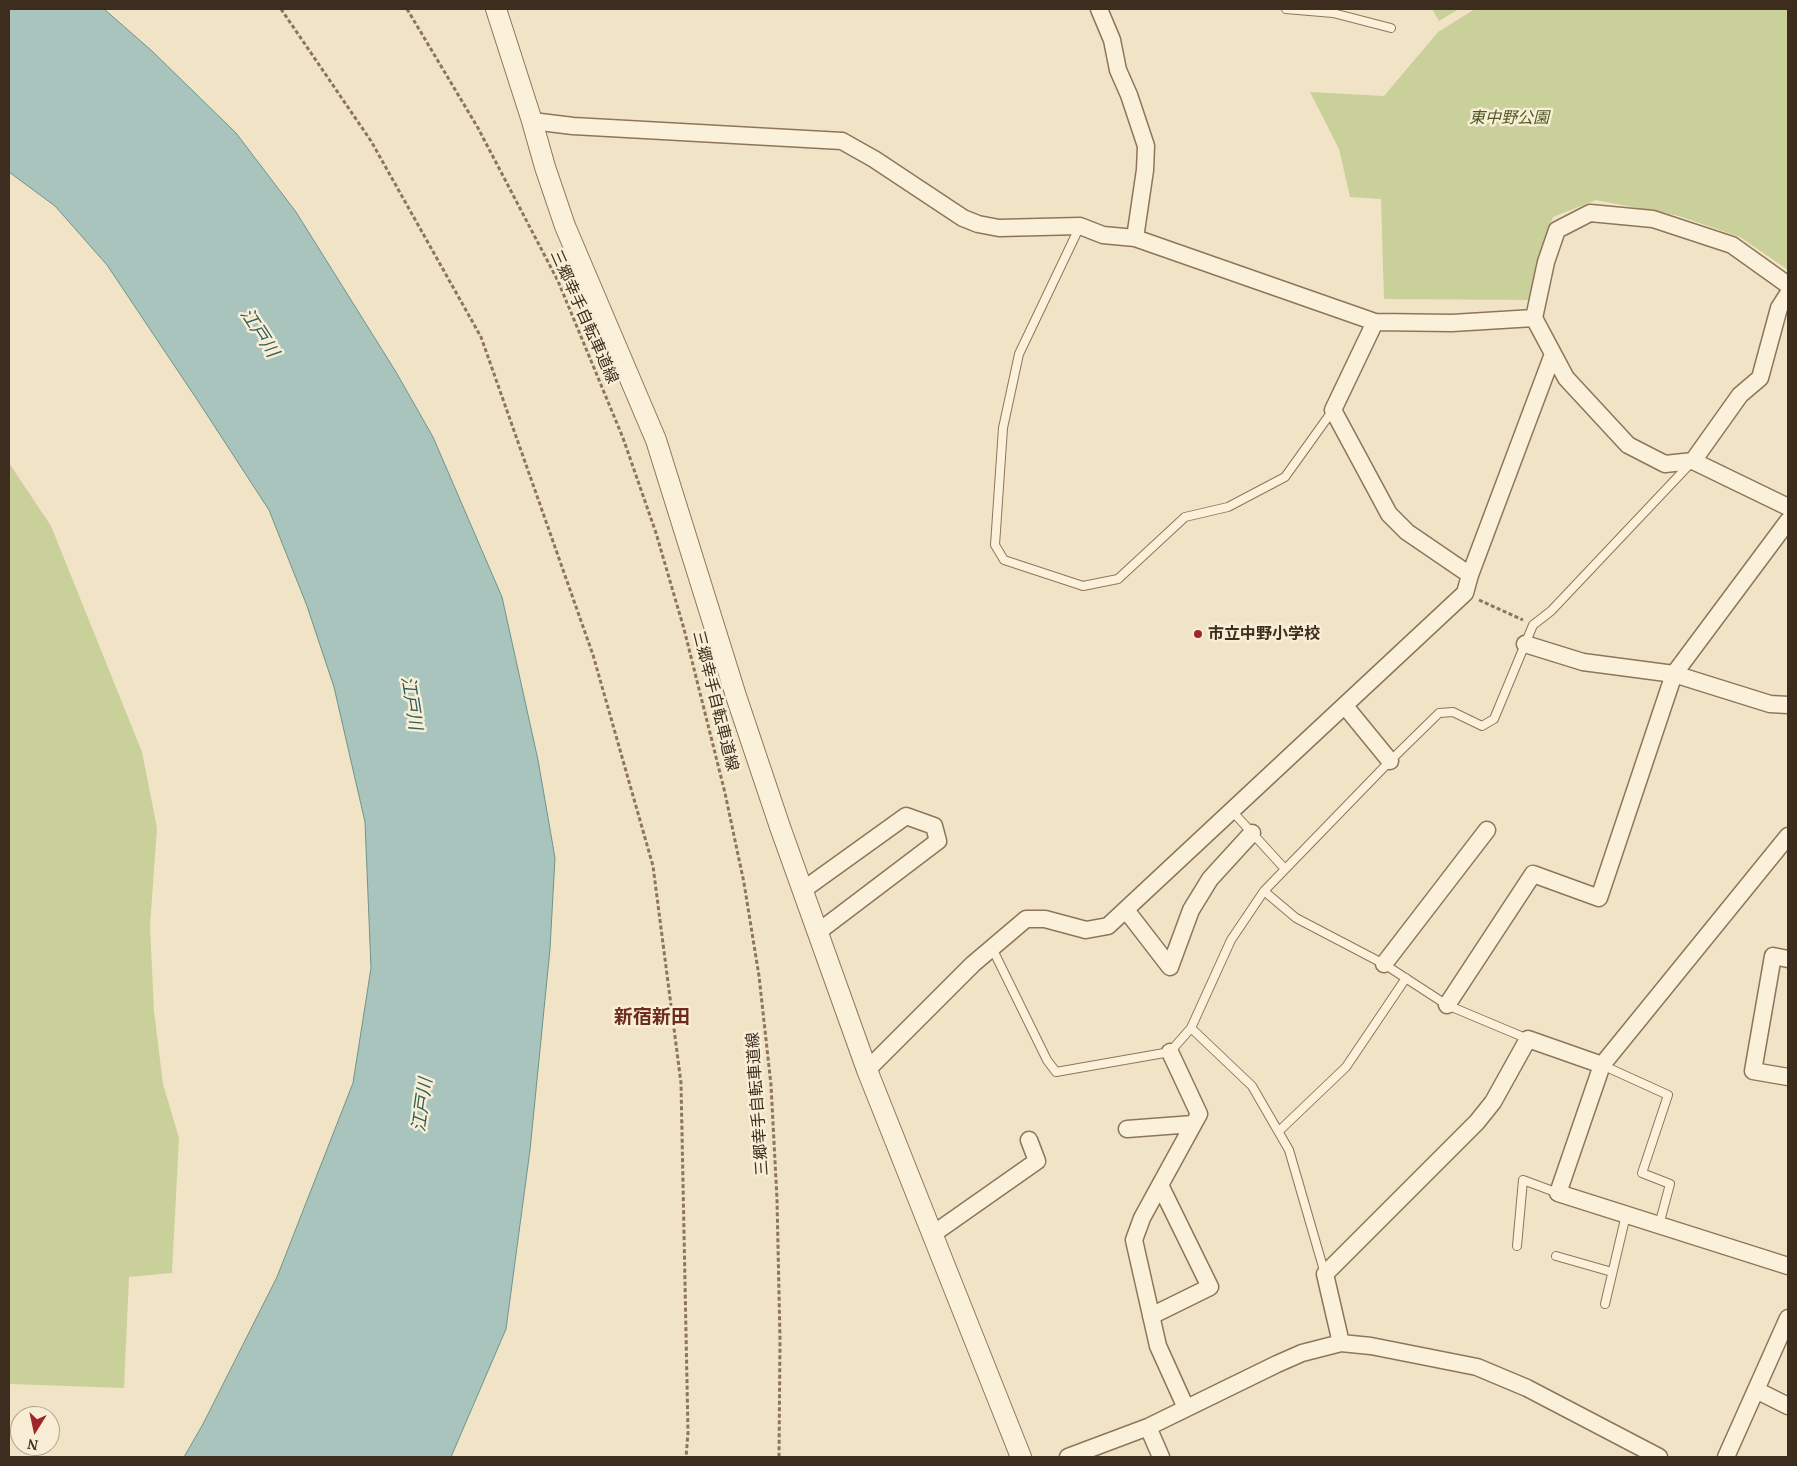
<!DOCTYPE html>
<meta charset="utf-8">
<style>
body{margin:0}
#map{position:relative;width:1797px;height:1466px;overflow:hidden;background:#f1e4c6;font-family:"PT Serif",serif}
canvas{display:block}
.frame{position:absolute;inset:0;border:10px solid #3d2d1f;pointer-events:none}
.north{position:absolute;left:10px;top:1406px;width:50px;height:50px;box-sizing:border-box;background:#f8eed6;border:1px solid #ada18d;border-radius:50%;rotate:190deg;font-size:14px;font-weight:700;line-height:20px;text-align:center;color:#3d2d1f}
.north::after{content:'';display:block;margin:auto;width:18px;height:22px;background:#a02729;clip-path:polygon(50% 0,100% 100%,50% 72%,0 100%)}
</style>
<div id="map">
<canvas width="1797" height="1466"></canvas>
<div class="frame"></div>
<div class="north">N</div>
</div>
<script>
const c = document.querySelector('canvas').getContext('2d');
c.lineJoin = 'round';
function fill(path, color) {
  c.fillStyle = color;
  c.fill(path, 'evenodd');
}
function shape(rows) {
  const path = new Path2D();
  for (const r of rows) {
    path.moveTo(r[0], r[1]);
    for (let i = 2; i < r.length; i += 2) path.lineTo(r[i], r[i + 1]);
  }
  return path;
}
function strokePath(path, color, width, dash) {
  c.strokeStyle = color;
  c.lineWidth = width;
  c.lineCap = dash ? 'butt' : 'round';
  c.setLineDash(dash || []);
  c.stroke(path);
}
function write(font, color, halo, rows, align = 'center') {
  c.font = font + ' "PT Serif","Noto Sans JP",serif';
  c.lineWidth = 5;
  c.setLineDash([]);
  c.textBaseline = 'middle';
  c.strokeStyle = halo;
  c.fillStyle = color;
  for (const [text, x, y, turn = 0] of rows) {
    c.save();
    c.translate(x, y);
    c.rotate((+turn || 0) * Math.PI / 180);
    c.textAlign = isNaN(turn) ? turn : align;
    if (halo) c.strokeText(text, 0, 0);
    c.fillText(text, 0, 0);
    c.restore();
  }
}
fill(shape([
 [1432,9,1459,9,1439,21],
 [1475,9,1788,9,1788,270,1740,237,1679,216,1596,200,1553,217,1539,255,1536,300,1384,299,1381,199,1350,197,1339,149,1310,92,1384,96,1438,32],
 [9,463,51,526,142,752,157,828,150,926,154,1011,163,1084,179,1138,172,1273,129,1277,124,1388,9,1384]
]), '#cad099');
const water = shape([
 [9,9,104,9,152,51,236,133,296,212,396,372,433,437,502,597,538,760,555,858,550,949,530,1150,506,1329,451,1457,184,1457,203,1424,277,1277,353,1083,371,968,365,822,334,687,307,606,269,510,198,401,107,265,55,206,9,172,9,9]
]);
fill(water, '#a8c4bc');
strokePath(water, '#6e938a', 1);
const service = shape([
 [1286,9,1333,13,1391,28],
 [1080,226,1019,354,1003,428,995,545,1004,560,1083,586,1118,579,1185,517,1228,507,1285,477,1333,410],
 [1232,811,1285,869],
 [1264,891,1296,918,1384,964,1447,1005,1528,1039],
 [992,948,1047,1060,1056,1072,1170,1052,1191,1028],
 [1602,1065,1668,1095,1642,1173,1670,1184,1659,1225],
 [1279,1131,1346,1067,1406,978],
 [1517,1246,1523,1180,1558,1193],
 [1556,1256,1612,1272],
 [1325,1274,1289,1150,1252,1086,1191,1028,1231,940,1264,891,1390,761,1439,713,1453,712,1482,726,1494,719,1533,625,1551,611,1690,464],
 [1605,1304,1626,1215]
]);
const minor = shape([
 [1099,9,1112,40,1118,70,1129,95,1146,146,1145,170,1135,238],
 [532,121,573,126,842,141,874,159,963,218,978,224,999,228,1080,226,1103,235,1135,238,1375,322,1452,323,1534,318,1566,378,1628,445,1665,464,1693,461,1788,507],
 [1534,318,1546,262,1557,230,1590,213,1653,219,1732,245,1788,285],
 [1693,461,1740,395,1760,378,1779,308,1788,294],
 [1470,575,1553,354],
 [1525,644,1583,662,1674,674,1770,704,1788,705],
 [1345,706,1390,761],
 [1788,836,1602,1065,1558,1193,1788,1266],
 [803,890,906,816,934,826,938,841,818,932],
 [1126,910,1170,967,1191,910,1210,879,1252,833],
 [1788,959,1773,956,1753,1071,1788,1077],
 [1384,964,1487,830],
 [1447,1005,1533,874,1599,898,1674,674,1788,521],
 [1170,1052,1199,1114,1142,1218,1134,1240,1158,1346,1186,1408],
 [867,1070,973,964,1026,919,1045,919,1086,930,1108,926,1465,593,1470,575,1407,532,1389,514,1333,410,1375,322],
 [1127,1129,1193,1124],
 [933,1234,1037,1161,1029,1140],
 [1151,1316,1210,1287,1160,1185],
 [1341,1343,1325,1274,1477,1122,1493,1102,1528,1039,1602,1065],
 [1756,1390,1788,1406],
 [1148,1427,1161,1457],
 [1068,1457,1148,1427,1277,1364,1302,1353,1341,1343,1371,1346,1477,1367,1527,1388,1659,1457],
 [1726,1457,1788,1318]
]);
const tertiary = shape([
 [496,9,532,121,545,167,565,226,656,440,736,696,780,827,867,1070,1021,1457]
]);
strokePath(service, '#8e755a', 10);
strokePath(minor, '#8e755a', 19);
strokePath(tertiary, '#8e755a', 22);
strokePath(shape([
 [281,9,371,141,481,337,593,655,653,866,681,1083,688,1433,686,1457],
 [407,9,478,128,558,281,623,438,656,533,684,629,725,793,744,883,759,976,771,1085,777,1199,780,1340,779,1457],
 [1479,600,1523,620]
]), '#8e755a', 3, [4, 2.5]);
strokePath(service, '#fbf1da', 8);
strokePath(minor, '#fbf1da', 16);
strokePath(tertiary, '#fbf1da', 20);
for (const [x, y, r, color] of [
 [1198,634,5,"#a02729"]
]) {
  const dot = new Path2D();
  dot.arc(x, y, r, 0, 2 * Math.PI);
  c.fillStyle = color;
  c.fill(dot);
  strokePath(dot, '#f8eed6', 2);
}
write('italic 16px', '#4e5b25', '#f8eed6', [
 ["東中野公園",1509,118]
]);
write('16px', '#3d2d1f', '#f8eed6', [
 ["三郷幸手自転車道線",584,317,66],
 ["三郷幸手自転車道線",715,701,76],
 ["三郷幸手自転車道線",758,1104,-94]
]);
write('bold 16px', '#3d2d1f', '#f8eed6', [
 ["市立中野小学校",1208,634]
], 'left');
write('italic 18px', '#2e5d5a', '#f8eed6', [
 ["江戸川",259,333,57],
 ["江戸川",411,703,81],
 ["江戸川",423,1105,-82]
]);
write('bold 19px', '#6c2c1c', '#f8eed6', [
 ["新宿新田",652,1018]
]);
</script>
